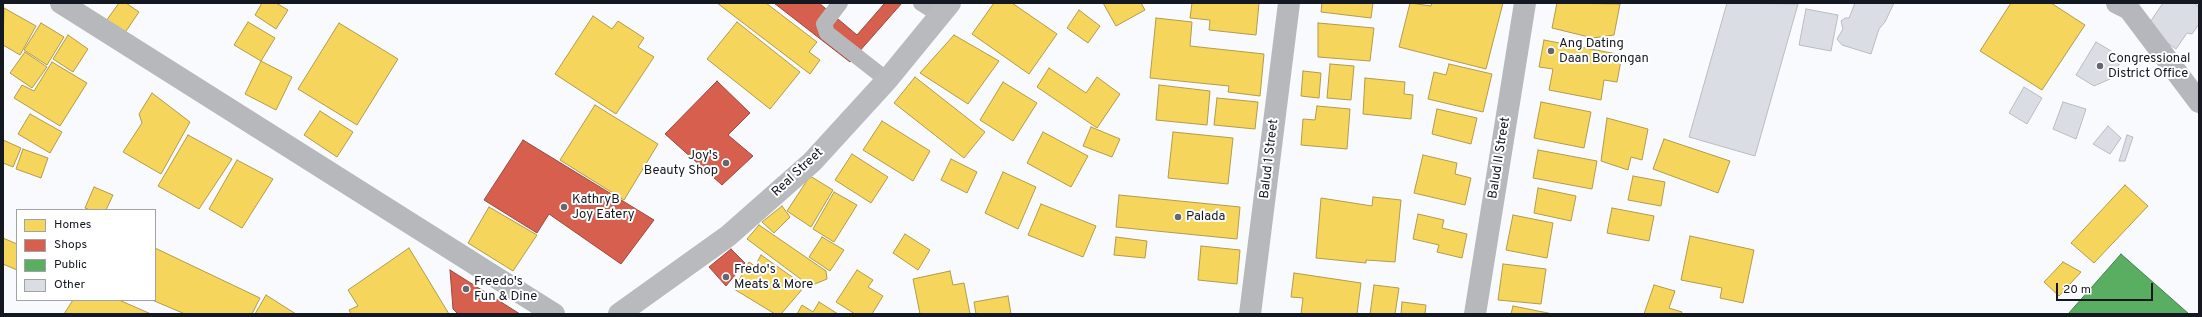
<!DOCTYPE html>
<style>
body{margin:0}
#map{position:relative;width:2202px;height:317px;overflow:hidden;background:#f9fafd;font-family:Overpass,sans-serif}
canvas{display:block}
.frame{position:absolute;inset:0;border:4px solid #141821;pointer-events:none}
.legend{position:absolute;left:16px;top:209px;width:140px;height:92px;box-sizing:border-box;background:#fff;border:1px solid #a1a3a6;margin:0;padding:5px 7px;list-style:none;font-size:12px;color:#141821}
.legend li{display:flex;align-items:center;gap:8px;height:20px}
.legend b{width:20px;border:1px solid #a1a3a6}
.scale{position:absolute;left:2056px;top:283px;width:97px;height:18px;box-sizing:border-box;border:2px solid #141821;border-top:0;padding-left:5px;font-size:12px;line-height:14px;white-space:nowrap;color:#141821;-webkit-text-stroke:3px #fff;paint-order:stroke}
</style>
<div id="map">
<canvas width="2202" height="317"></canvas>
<div class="frame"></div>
<ul class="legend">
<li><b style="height:11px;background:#f6d55c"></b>Homes</li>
<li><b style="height:11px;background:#d6604d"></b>Shops</li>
<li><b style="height:11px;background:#5aae61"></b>Public</li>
<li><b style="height:11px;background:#dadde4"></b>Other</li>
</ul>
<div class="scale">20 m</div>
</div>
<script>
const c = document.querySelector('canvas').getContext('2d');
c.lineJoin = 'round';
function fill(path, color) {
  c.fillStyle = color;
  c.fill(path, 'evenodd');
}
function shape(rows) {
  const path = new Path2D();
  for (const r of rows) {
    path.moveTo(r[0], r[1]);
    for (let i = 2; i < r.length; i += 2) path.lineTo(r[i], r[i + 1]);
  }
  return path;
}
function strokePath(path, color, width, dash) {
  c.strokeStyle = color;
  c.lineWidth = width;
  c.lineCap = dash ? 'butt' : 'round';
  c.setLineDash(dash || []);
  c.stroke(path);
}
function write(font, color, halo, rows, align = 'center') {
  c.font = font + ' Overpass,sans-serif';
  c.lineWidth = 4;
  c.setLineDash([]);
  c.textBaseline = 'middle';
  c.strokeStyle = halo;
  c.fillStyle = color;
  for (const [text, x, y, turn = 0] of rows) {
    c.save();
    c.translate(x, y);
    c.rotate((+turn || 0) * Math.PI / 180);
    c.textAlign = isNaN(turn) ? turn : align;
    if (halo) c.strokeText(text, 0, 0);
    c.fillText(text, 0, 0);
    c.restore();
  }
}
const homes = shape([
 [119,3,126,3,139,12,124,34,106,21,119,3],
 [262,3,276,3,288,10,276,29,255,15,262,3],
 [717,3,766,3,817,42,809,52,820,60,810,74,717,3],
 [994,3,1012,3,1057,34,1029,74,972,34,994,3],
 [1103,3,1141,3,1145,10,1116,26,1103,3],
 [1192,3,1259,3,1256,35,1209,30,1210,20,1190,18,1192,3],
 [1322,3,1373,3,1371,18,1321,12,1322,3],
 [1410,3,1431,6,1432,3,1503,3,1486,69,1399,47,1410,3],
 [1557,3,1620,4,1614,35,1593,38,1552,28,1557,3],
 [2011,3,2051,3,2085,25,2042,90,1980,51,2011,3],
 [4,8,36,26,20,55,3,45,4,8],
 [1079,10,1100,26,1088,43,1067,28,1079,10],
 [593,16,612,29,618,21,644,38,638,47,654,57,616,114,555,74,593,16],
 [1156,18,1192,22,1190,46,1264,54,1260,96,1228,92,1229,86,1150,78,1156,18],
 [248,22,275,38,261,61,234,45,248,22],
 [737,22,800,72,770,109,707,59,737,22],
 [41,23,64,37,47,65,24,50,41,23],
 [339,23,398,59,357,125,298,89,339,23],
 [1318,23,1374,28,1370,61,1318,57,1318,23],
 [68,35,88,49,73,72,53,59,68,35],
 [954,35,999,61,968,104,920,73,954,35],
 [1544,40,1622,55,1617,82,1604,80,1601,100,1549,90,1553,69,1539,67,1544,40],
 [25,52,47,67,32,88,10,73,25,52],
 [261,61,292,77,276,110,245,94,261,61],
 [52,62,87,83,60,126,14,98,22,85,34,91,52,62],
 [1330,64,1354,66,1351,100,1327,98,1330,64],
 [1449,64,1492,74,1483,112,1428,99,1434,72,1446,75,1449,64],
 [1049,68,1086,93,1097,77,1120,94,1097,128,1037,87,1049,68],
 [1303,71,1321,73,1319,98,1301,96,1303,71],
 [915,77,985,132,964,158,894,103,915,77],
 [1365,78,1405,82,1404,94,1413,95,1411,119,1363,114,1365,78],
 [1003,82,1037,103,1013,141,980,120,1003,82],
 [1159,85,1210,91,1207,125,1156,120,1159,85],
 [152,93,190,122,161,174,123,152,142,123,139,114,152,93],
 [1217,98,1258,102,1255,129,1214,125,1217,98],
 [1541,102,1591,112,1584,148,1534,138,1541,102],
 [595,105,658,144,624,200,560,160,595,105],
 [1317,106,1350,109,1347,149,1301,145,1303,119,1315,120,1317,106],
 [1437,109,1477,118,1471,144,1432,134,1437,109],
 [320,111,353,132,337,157,304,135,320,111],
 [30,114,62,132,50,153,18,134,30,114],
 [1607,118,1648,129,1642,160,1631,157,1628,170,1601,161,1607,118],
 [882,121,930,151,913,181,863,150,882,121],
 [1091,127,1120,139,1112,157,1083,146,1091,127],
 [1043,132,1088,156,1071,187,1027,163,1043,132],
 [1173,132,1233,138,1228,184,1168,178,1173,132],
 [188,135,232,159,199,209,158,186,188,135],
 [1664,139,1730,161,1718,193,1653,169,1664,139],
 [3,140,21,148,13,167,3,163,3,140],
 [23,149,48,158,41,178,16,169,23,149],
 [1538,150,1597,161,1592,189,1533,178,1538,150],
 [852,154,888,177,871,203,835,180,852,154],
 [1423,155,1457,163,1455,174,1471,178,1465,205,1414,193,1423,155],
 [951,159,977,172,967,193,941,180,951,159],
 [237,160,273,179,242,228,209,209,237,160],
 [1003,172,1036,187,1018,229,985,213,1003,172],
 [810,176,833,190,811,227,787,211,810,176],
 [1633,176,1665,182,1661,206,1628,200,1633,176],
 [2125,185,2148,206,2094,263,2071,243,2125,185],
 [94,187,113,195,106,210,90,210,85,208,94,187],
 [1538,188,1576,196,1571,221,1534,213,1538,188],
 [834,192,857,205,834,242,813,229,834,192],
 [1119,195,1240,207,1237,239,1116,227,1119,195],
 [1373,197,1401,200,1395,262,1366,260,1366,263,1316,258,1321,198,1372,206,1373,197],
 [1041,204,1096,226,1083,257,1028,235,1041,204],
 [782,206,790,217,774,233,762,222,782,206],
 [489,207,537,235,513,271,468,243,489,207],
 [1612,208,1654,216,1649,241,1607,233,1612,208],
 [1418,214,1444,220,1442,228,1467,234,1462,258,1437,252,1439,245,1413,239,1418,214],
 [1513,215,1553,223,1547,258,1506,250,1513,215],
 [759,225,826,271,827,279,810,286,747,239,759,225],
 [905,234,930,250,918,270,893,253,905,234],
 [1690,236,1754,250,1743,303,1720,298,1722,288,1681,280,1690,236],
 [822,237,844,250,830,271,809,257,822,237],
 [1116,237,1147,241,1145,258,1114,255,1116,237],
 [3,238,17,244,17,270,3,264,3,238],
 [1201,246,1240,250,1237,284,1198,280,1201,246],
 [155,248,260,298,252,314,185,314,152,300,155,300,155,248],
 [409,248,449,314,351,314,349,310,358,306,348,290,409,248],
 [761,255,805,286,781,314,775,314,734,289,749,262,755,266,761,255],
 [2063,262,2081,272,2059,296,2044,282,2063,262],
 [1503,264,1546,269,1541,304,1498,300,1503,264],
 [857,270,873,280,868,287,883,296,872,314,855,314,836,302,857,270],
 [950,271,953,285,964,283,970,314,920,314,913,279,950,271],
 [1294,273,1361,283,1357,314,1301,314,1303,298,1291,297,1294,273],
 [1374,285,1399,288,1395,314,1370,314,1374,285],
 [1654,285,1675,291,1669,308,1682,312,1681,314,1644,314,1654,285],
 [266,295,296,314,255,314,266,295],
 [1008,296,1011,314,976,314,974,302,1008,296],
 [73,300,119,300,151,314,64,314,73,300],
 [819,302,838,314,797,314,802,305,813,312,819,302],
 [1402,302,1426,305,1425,314,1401,314,1402,302],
 [1513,306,1553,314,1511,314,1513,306]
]);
fill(homes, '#f6d55c');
strokePath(homes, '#b29c4a', 1);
const shops = shape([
 [774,3,902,3,850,62,774,3],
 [819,3,883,3,884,4,857,35,819,3],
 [717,81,750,113,728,135,753,156,722,185,665,134,717,81],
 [523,140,654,220,621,264,549,214,537,233,484,200,523,140],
 [731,249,745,263,726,286,709,267,731,249],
 [450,270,520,314,458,314,453,309,450,270]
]);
fill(shops, '#d6604d');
strokePath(shops, '#9c4a40', 1);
const public = shape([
 [2121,254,2189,314,2068,314,2121,254]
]);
fill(public, '#5aae61');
strokePath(public, '#45814e', 1);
const building = shape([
 [1727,3,1798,4,1755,156,1689,137,1727,3],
 [1855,3,1894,3,1885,22,1879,29,1871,54,1842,45,1837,39,1843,29,1841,21,1845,18,1849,18,1855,3],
 [2163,3,2194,3,2199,7,2199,24,2192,34,2187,33,2176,49,2146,28,2163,3],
 [1806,9,1838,15,1831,51,1799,45,1806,9],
 [2096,42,2123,58,2110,79,2094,86,2076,75,2096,42],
 [2024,87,2042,98,2027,124,2009,113,2024,87],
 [2063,102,2086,109,2076,139,2053,129,2063,102],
 [2108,126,2121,138,2110,154,2093,144,2108,126],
 [2127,135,2133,137,2125,161,2119,161,2127,135]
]);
fill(building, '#dadde4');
strokePath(building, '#b9bcc2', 1);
strokePath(shape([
 [840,3,824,24,827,33,887,80],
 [921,3,940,15]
]), '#b6b8bb', 16);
strokePath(shape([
 [61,3,554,314],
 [1250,314,1289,3],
 [1475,314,1525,3]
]), '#b6b8bb', 22);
strokePath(shape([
 [2117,3,2129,9,2199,102]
]), '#b5b7bc', 22);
strokePath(shape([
 [619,314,728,236,812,162,887,80,950,3]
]), '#b8babe', 22);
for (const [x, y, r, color] of [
 [1551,51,4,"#64676e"],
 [2100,66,4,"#64676e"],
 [726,163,4,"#64676e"],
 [564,207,4,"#64676e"],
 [1178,217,4,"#64676e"],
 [726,277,4,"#64676e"],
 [466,289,4,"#64676e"]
]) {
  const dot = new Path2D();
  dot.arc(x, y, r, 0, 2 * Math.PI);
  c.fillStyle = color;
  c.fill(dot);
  strokePath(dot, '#fff', 1.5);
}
write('13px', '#141821', '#fff', [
 ["Ang Dating",1559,44],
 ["Daan Borongan",1559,59],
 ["Congressional",2108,59],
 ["District Office",2108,74],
 ["Joy's",718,156,"right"],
 ["Beauty Shop",718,171,"right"],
 ["KathryB",572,200],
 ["Joy Eatery",572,215],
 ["Palada",1186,217],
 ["Fredo's",734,270],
 ["Meats & More",734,285],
 ["Freedo's",474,282],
 ["Fun & Dine",474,297]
], 'left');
write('13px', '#141821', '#fff', [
 ["Balud II Street",1500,158,-81],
 ["Balud 1 Street",1270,159,-83],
 ["Real Street",798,173,-43]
]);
</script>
